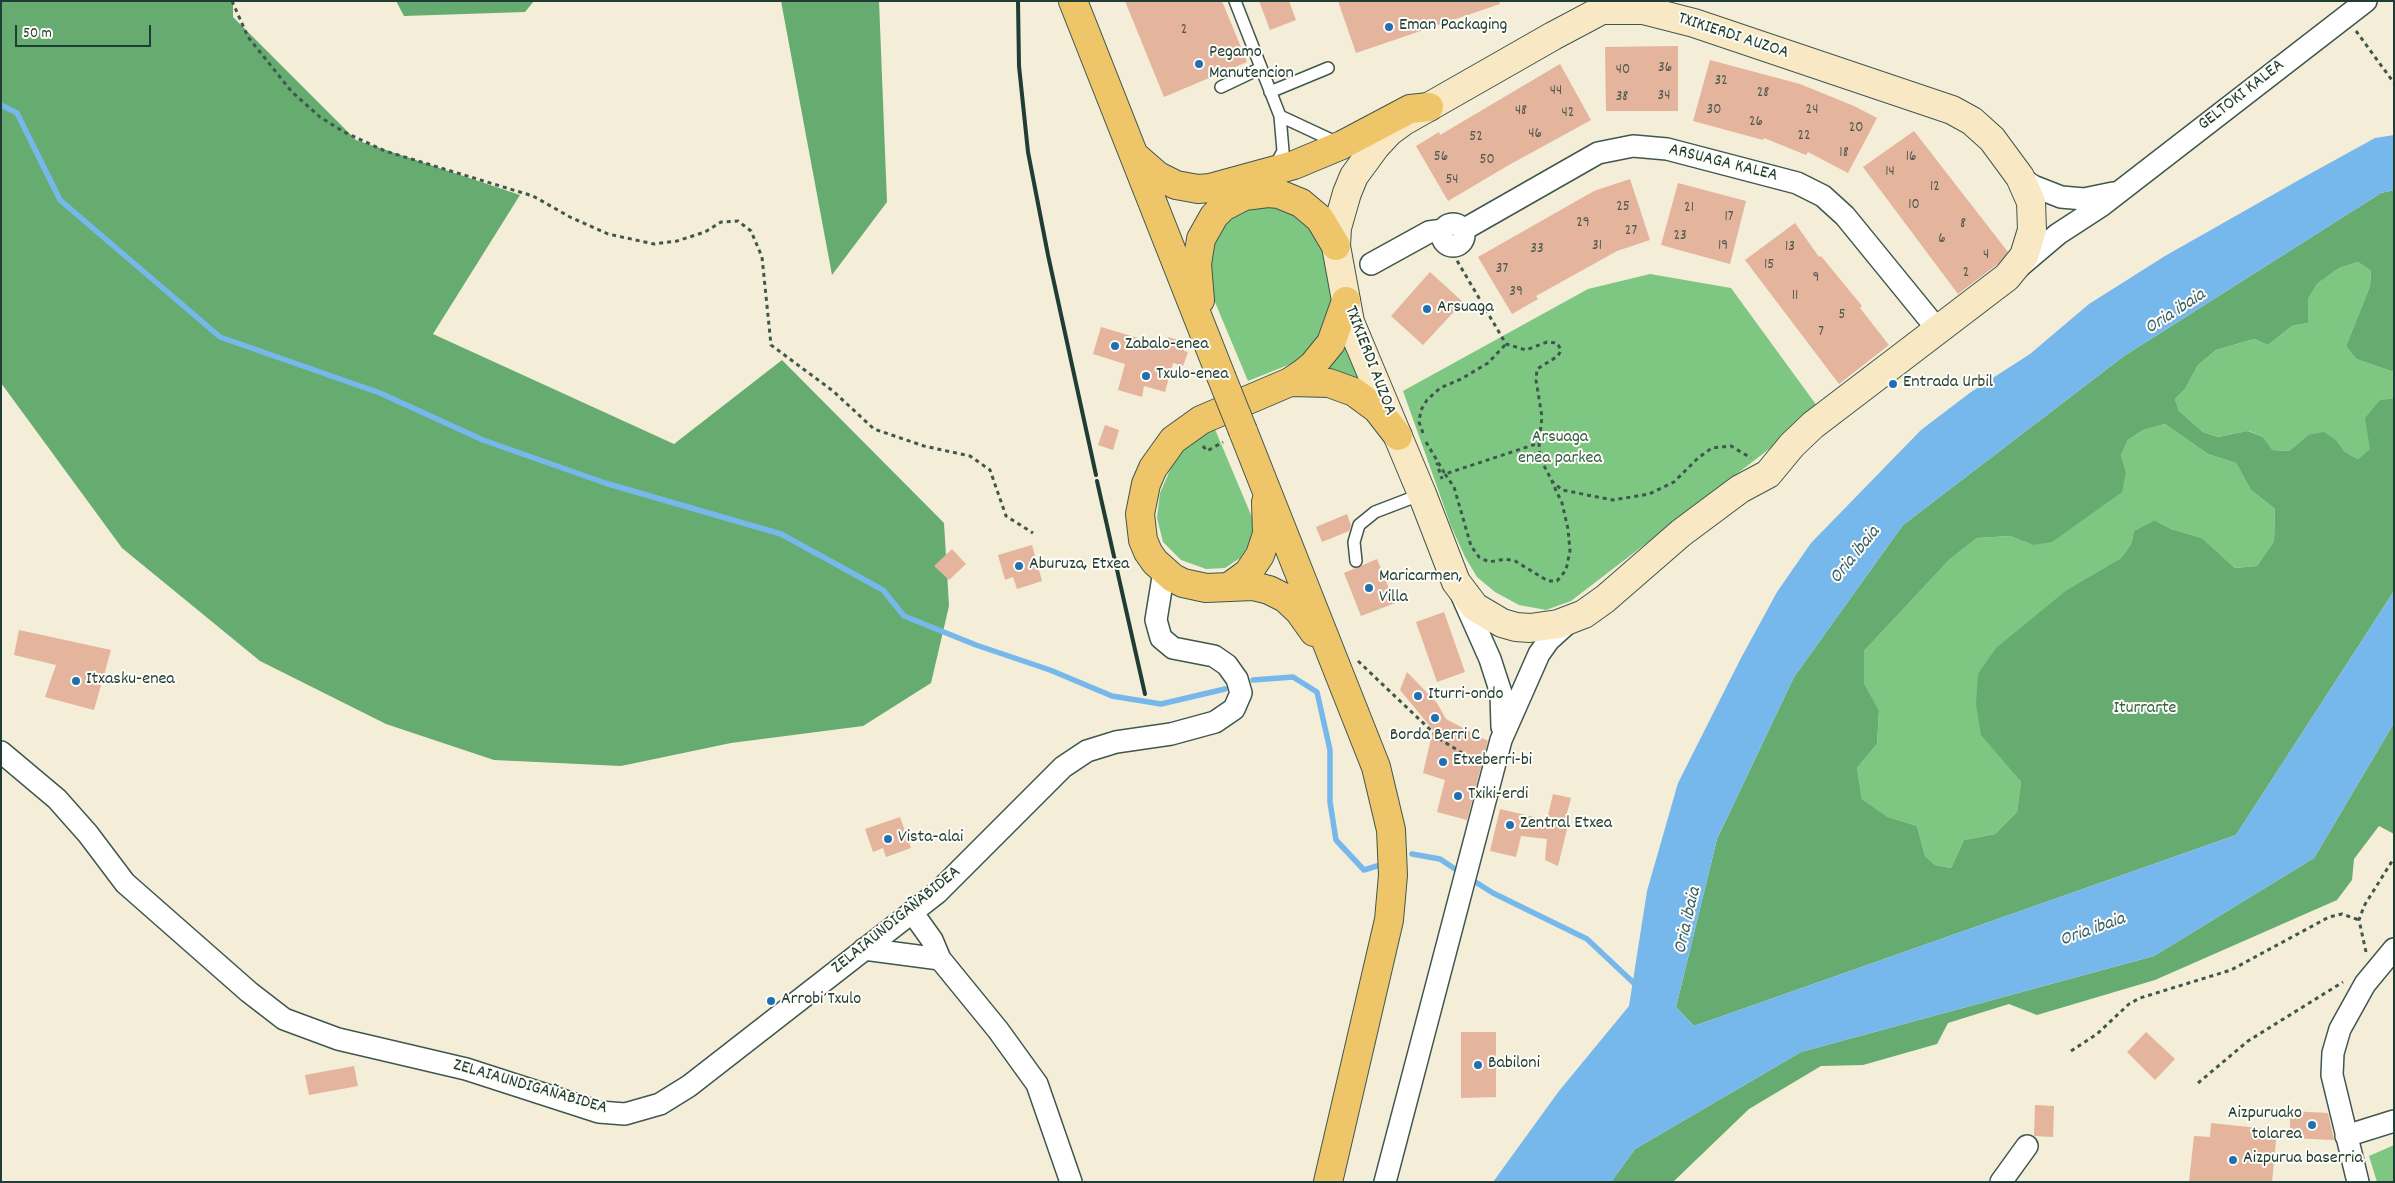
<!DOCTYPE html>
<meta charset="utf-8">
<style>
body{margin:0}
#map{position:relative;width:2395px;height:1183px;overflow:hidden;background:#f4edd8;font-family:Dekko,sans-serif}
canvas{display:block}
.frame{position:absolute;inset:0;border:2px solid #1f3d34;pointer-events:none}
.scale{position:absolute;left:15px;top:25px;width:136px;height:22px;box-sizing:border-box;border:2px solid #1f3d34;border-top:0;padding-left:6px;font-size:15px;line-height:18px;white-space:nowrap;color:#1f3d34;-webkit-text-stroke:4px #fdfcf7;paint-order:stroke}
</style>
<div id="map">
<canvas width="2395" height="1183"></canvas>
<div class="frame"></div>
<div class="scale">50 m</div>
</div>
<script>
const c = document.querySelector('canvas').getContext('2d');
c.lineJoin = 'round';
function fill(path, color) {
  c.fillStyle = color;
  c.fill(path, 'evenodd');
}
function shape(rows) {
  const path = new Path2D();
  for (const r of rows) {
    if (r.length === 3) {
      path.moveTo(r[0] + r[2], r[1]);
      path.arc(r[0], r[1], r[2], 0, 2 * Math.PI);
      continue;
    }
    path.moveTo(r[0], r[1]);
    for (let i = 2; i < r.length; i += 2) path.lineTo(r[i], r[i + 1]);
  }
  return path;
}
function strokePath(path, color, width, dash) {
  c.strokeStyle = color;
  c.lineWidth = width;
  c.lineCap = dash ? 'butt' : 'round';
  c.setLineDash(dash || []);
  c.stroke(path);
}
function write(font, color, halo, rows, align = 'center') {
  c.font = font + ' Dekko,sans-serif';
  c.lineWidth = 4;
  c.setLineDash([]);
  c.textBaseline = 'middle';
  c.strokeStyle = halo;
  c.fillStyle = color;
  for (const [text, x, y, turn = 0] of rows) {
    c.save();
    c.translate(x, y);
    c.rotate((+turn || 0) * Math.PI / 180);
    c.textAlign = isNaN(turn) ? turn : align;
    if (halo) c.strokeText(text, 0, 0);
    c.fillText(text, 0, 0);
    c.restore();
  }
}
fill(shape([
 [1271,203,1292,209,1324,241,1332,272,1332,304,1320,340,1298,361,1248,381,1212,295,1208,260,1214,235,1225,219,1247,207],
 [2358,262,2371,271,2370,286,2346,346,2356,359,2394,372,2394,398,2380,400,2371,449,2358,459,2345,452,2337,441,2308,435,2289,451,2271,450,2263,437,2249,431,2218,437,2203,432,2179,411,2175,399,2185,389,2198,365,2216,350,2254,339,2268,345,2292,326,2308,323,2308,299,2317,284,2339,268],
 [1650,274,1731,288,1820,410,1571,601,1546,610,1519,605,1495,592,1477,577,1465,557,1451,526,1403,391,1588,289],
 [1345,333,1369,391,1312,374],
 [2165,424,2208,454,2236,463,2251,490,2275,509,2274,541,2257,566,2235,568,2202,538,2171,529,2154,520,2134,531,2131,544,2121,558,2068,589,1982,735,2021,782,2017,812,1995,834,1964,840,1951,868,1935,865,1925,856,1917,826,1888,817,1862,799,1857,768,1877,744,1879,712,1864,683,1864,651,1950,559,1977,538,2010,536,2033,545,2126,472,2121,455,2128,440,2143,430],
 [1214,427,1254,522,1250,543,1240,558,1225,568,1206,569,1181,560,1163,542,1157,518,1160,493,1174,461,1192,440],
 [2394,1145,2394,1182,2377,1182,2369,1156]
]), '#7ec783');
fill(shape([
 [1,1,233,1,233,17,356,140,520,195,433,334,674,444,782,360,944,523,949,606,931,683,863,726,731,743,621,766,494,760,386,724,260,661,122,548,1,383],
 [396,1,534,1,525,12,404,16],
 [781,1,879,1,887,202,832,275],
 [2394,190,2394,372,2356,359,2346,346,2370,286,2371,271,2358,262,2339,268,2317,284,2308,299,2308,323,2292,326,2268,345,2254,339,2216,350,2198,365,2185,389,2175,399,2179,411,2203,432,2218,437,2248,431,2263,437,2272,450,2289,451,2308,435,2324,432,2337,441,2345,452,2358,459,2370,449,2365,418,2380,400,2394,398,2394,591,2236,835,1694,1026,1676,1007,1717,839,1794,677,1903,525,2124,356,2381,193],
 [2165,424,2208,454,2236,463,2251,490,2275,509,2274,541,2257,566,2235,568,2202,538,2171,529,2154,520,2134,531,2131,544,2121,558,2068,589,1996,648,1978,674,1976,704,1981,735,2021,782,2017,812,1995,834,1964,840,1951,868,1935,865,1925,856,1917,826,1888,817,1862,799,1857,768,1877,744,1879,711,1864,683,1864,651,1950,559,1977,538,2010,536,2033,545,2052,542,2122,492,2126,472,2121,455,2128,440,2143,430],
 [2394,723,2394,834,2379,826,2354,859,2352,880,2337,900,2155,980,2037,1015,2009,1004,1948,1023,1937,1044,1863,1065,1821,1066,1749,1109,1673,1182,1611,1182,1635,1149,1801,1052,2154,956,2314,858]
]), '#66ac71');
fill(shape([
 [2394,135,2394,190,2381,193,2124,356,1903,525,1794,677,1717,839,1676,1007,1694,1026,2236,835,2394,591,2394,723,2314,858,2154,956,1801,1052,1635,1149,1611,1182,1493,1182,1559,1091,1629,1006,1647,891,1678,783,1741,658,1777,592,1811,543,1921,430,1971,392,2030,354,2089,304,2165,256,2306,176,2375,138]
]), '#77b8ec');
strokePath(shape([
 [1,105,17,113,60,200,220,337,380,393,483,440,605,483,781,534,883,590,904,616,976,645,1050,670,1112,696,1161,704,1225,689],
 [1253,680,1293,677,1317,692,1330,750,1330,802,1336,840,1364,870,1377,866],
 [1412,854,1440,859,1455,869],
 [1477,883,1493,893,1587,939,1638,987]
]), '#77b8ec', 5.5);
fill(shape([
 [1125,1,1222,1,1247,62,1164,97],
 [1259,1,1289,1,1296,20,1270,30],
 [1338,1,1499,1,1500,4,1356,53],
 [1678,46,1678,111,1606,111,1605,47],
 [1710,60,1800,84,1854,106,1877,118,1848,173,1808,152,1806,155,1764,138,1763,140,1693,121],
 [1560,64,1591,120,1509,165,1448,201,1416,146,1439,132,1440,135],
 [1914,131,2008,252,1999,263,1958,294,1863,167],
 [1630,179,1650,240,1617,251,1536,296,1538,299,1512,314,1478,257,1594,191],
 [1678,183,1746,201,1730,264,1661,245],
 [1795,223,1819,257,1821,256,1862,306,1860,308,1889,345,1839,384,1745,260],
 [1430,272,1463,302,1423,345,1391,316],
 [1101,327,1165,346,1168,337,1187,343,1184,351,1188,352,1183,366,1173,363,1165,392,1144,386,1142,397,1118,390,1125,364,1093,354],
 [1105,425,1119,430,1113,450,1098,445],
 [1347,514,1351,525,1349,531,1322,542,1316,527],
 [1032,545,1042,581,1017,589,1013,577,1005,580,998,555],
 [952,549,966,564,949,580,934,566],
 [1377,559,1395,603,1361,616,1344,573],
 [1444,612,1465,672,1437,682,1416,622],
 [19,630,111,650,94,710,45,697,56,665,14,655],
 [1407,672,1437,703,1446,719,1488,741,1467,820,1437,812,1445,780,1423,773,1433,730,1400,690],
 [1553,794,1571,798,1564,824,1568,825,1558,866,1545,860,1547,839,1521,836,1516,857,1490,851,1500,809,1547,820],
 [900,817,911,848,886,857,883,848,873,852,865,829],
 [1461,1032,1496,1032,1496,1097,1461,1098],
 [2146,1032,2175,1059,2155,1080,2127,1052],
 [354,1066,358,1086,309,1095,305,1075],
 [2035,1105,2054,1106,2053,1137,2034,1136],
 [2290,1111,2328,1113,2334,1140,2290,1138],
 [2211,1123,2277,1130,2272,1182,2189,1182,2194,1136,2210,1137]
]), '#e4b49d');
const lane = shape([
 [1235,1,1280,116,1283,151,1275,166],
 [1221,87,1261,68],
 [1270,92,1328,68],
 [1280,116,1338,143],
 [1356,561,1354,542,1359,525,1375,512,1422,494]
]);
const street = shape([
 [2020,177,2033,186,2061,197,2084,199,2113,193],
 [1453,235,11],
 [1463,230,1598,153,1633,146,1667,149,1797,183,1823,196,1845,216,1938,330],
 [1371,264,1429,232,1443,230],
 [2019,267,2058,234,2101,206,2366,1],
 [1462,596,1490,659,1501,693,1502,727],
 [1,752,57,799,88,834,125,883,249,992,284,1019,338,1039,466,1069,599,1112,625,1114,660,1104,689,1086,937,893,1063,767,1087,751,1116,742,1171,734,1215,722,1234,709,1241,693,1237,679,1227,665,1214,656,1173,648,1161,638,1156,620,1164,571],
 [912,912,932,940,940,959,998,1030,1037,1084,1071,1182],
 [864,949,940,959],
 [2346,1136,2394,1121],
 [1385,1182,1501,740,1539,654,1549,640,1571,620],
 [2001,1182,2027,1146],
 [2358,1182,2332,1075,2333,1053,2340,1029,2365,984,2394,949]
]);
const secondary = shape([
 [1602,10,1643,10,1694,23,1952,110,1972,121,1992,139,2020,177,2031,202,2032,230,2024,256,2007,277,1813,425,1792,445,1768,474,1740,489,1681,533,1605,599,1584,614,1558,624,1530,628,1516,627,1502,623,1475,607,1456,582,1422,494,1350,322,1336,246,1337,228,1347,193,1354,176,1376,146,1389,132,1404,121,1553,36,1602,10]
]);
const highway = shape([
 [1073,1,1221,376],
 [1135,156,1158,176,1176,185,1198,189,1210,188,1294,165,1342,145,1410,109,1429,107],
 [1200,300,1197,264,1201,239,1214,216,1223,207,1244,196,1268,193,1279,194,1301,203,1320,219,1336,246],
 [1290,382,1329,383,1354,392,1377,409,1398,436],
 [1243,431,1376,767,1391,830,1393,875,1389,920,1328,1182],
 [1230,586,1248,573,1260,555,1267,534,1266,502],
 [1314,632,1299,611,1285,598,1269,590,1253,586,1206,588,1183,583,1173,578,1155,562,1148,552,1143,540,1140,514,1146,484,1153,468,1173,440,1201,420,1290,382,1302,374,1313,365,1331,343,1346,301]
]);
strokePath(lane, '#3f574d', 14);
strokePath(street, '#3f574d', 24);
strokePath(secondary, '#3f574d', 30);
strokePath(highway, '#3f574d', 30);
strokePath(shape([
 [232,1,248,37,292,92,320,117,344,132,385,151,533,196,570,217,608,234,654,244,677,241,705,232,721,222,738,221,751,231,762,257,771,345,833,391,874,429,924,446,970,456,990,470,1006,516,1033,533],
 [2356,31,2394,83],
 [1449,247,1506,344,1526,350,1547,342,1557,343,1561,350,1558,356,1537,369,1536,380,1542,417,1539,443,1540,458,1552,481,1562,490,1613,500,1649,494,1674,482,1698,458,1712,448,1731,446,1751,458],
 [1423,433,1419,422,1421,410,1427,400,1440,388,1461,379,1488,363,1506,344],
 [1426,442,1445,474,1539,443],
 [1203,446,1207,451,1223,442],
 [1440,464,1437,464,1442,479],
 [1445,474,1454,487,1471,546,1479,557,1489,562,1505,559,1515,561,1548,581,1557,581,1566,570,1570,551,1568,529,1562,503,1552,482],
 [1358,661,1441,740,1477,762],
 [2366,952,2359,920,2364,906,2394,858],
 [2071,1051,2097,1034,2129,1004,2140,998,2231,970,2329,917,2342,914,2359,920],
 [2198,1083,2248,1041,2343,982]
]), '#3f574d', 3, [4, 4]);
strokePath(lane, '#fff', 11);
strokePath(street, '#fff', 21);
strokePath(secondary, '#f8e8c3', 28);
strokePath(highway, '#eec569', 28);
strokePath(shape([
 [1018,1,1019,66,1028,152,1048,255,1096,475],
 [1097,481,1145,694]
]), '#1f3d34', 4);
const highwayBridge = shape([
 [1221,376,1243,431]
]);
strokePath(highwayBridge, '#3f574d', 30, []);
strokePath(highwayBridge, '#eec569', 28);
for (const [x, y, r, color] of [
 [1389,27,5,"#1f6fb2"],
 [1199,64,5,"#1f6fb2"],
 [1427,309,5,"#1f6fb2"],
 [1115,346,5,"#1f6fb2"],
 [1146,376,5,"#1f6fb2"],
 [1893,384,5,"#1f6fb2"],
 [1019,566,5,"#1f6fb2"],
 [1369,588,5,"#1f6fb2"],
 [76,681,5,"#1f6fb2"],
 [1418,696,5,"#1f6fb2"],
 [1435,718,5,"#1f6fb2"],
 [1443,762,5,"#1f6fb2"],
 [1458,796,5,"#1f6fb2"],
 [1510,825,5,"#1f6fb2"],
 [888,839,5,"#1f6fb2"],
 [771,1001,5,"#1f6fb2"],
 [1478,1065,5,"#1f6fb2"],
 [2312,1125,5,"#1f6fb2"],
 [2233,1160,5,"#1f6fb2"]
]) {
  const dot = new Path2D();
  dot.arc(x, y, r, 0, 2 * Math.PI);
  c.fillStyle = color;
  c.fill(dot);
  strokePath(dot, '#fdfcf7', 2);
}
write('15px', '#505b4e', null, [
 ["2",1184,31],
 ["36",1665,69],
 ["40",1623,71],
 ["32",1721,82],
 ["44",1556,92],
 ["28",1763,94],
 ["34",1664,97],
 ["38",1622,98],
 ["30",1714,111],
 ["24",1812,111],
 ["48",1521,112],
 ["42",1568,114],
 ["26",1756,123],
 ["20",1856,129],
 ["46",1535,135],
 ["22",1804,137],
 ["52",1476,138],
 ["18",1844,154],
 ["56",1441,158],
 ["16",1911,158],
 ["50",1487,161],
 ["14",1890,173],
 ["54",1452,181],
 ["12",1935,188],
 ["10",1914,206],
 ["25",1623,208],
 ["21",1689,209],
 ["17",1729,218],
 ["29",1583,224],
 ["8",1963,225],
 ["27",1631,232],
 ["23",1680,237],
 ["6",1942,240],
 ["31",1597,247],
 ["19",1723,247],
 ["13",1790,248],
 ["33",1537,250],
 ["4",1986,256],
 ["15",1769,266],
 ["37",1502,270],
 ["2",1966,274],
 ["9",1816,279],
 ["39",1516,293],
 ["11",1795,297],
 ["5",1842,316],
 ["7",1821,333]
]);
write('18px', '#1f3d34', '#fdfcf7', [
 ["Eman Packaging",1399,27],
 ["Pegamo",1209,54],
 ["Manutencion",1209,75],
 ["Arsuaga",1437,309],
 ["Zabalo-enea",1125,346],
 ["Txulo-enea",1156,376],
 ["Entrada Urbil",1903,384],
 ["Aburuza, Etxea",1029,566],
 ["Maricarmen,",1379,578],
 ["Villa",1379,599],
 ["Itxasku-enea",86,681],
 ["Iturri-ondo",1428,696],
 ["Borda Berri C",1435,737,"center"],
 ["Etxeberri-bi",1453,762],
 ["Txiki-erdi",1468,796],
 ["Zentral Etxea",1520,825],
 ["Vista-alai",898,839],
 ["Arrobi Txulo",781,1001],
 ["Babiloni",1488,1065],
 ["Aizpuruako",2302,1115,"right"],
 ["tolarea",2302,1136,"right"],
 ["Aizpurua baserria",2243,1160]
], 'left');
write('18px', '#1f3d34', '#fdfcf7', [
 ["TXIKIERDI AUZOA",1733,37,18],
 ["GELTOKI KALEA",2242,96,-38],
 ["ARSUAGA KALEA",1723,164,14],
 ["TXIKIERDI AUZOA",1369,361,69],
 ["ZELAIAUNDIGAÑABIDEA",897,921,-39],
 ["ZELAIAUNDIGAÑABIDEA",530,1088,16]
]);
write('18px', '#376048', '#fdfcf7', [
 ["Arsuaga",1560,439],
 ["enea parkea",1560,460],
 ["Iturrarte",2145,710]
]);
write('italic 19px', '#39626b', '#fdfcf7', [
 ["Oria ibaia",2176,313,-33],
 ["Oria ibaia",1856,556,-51],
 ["Oria ibaia",1689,921,-77],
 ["Oria ibaia",2093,931,-20]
]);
</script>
